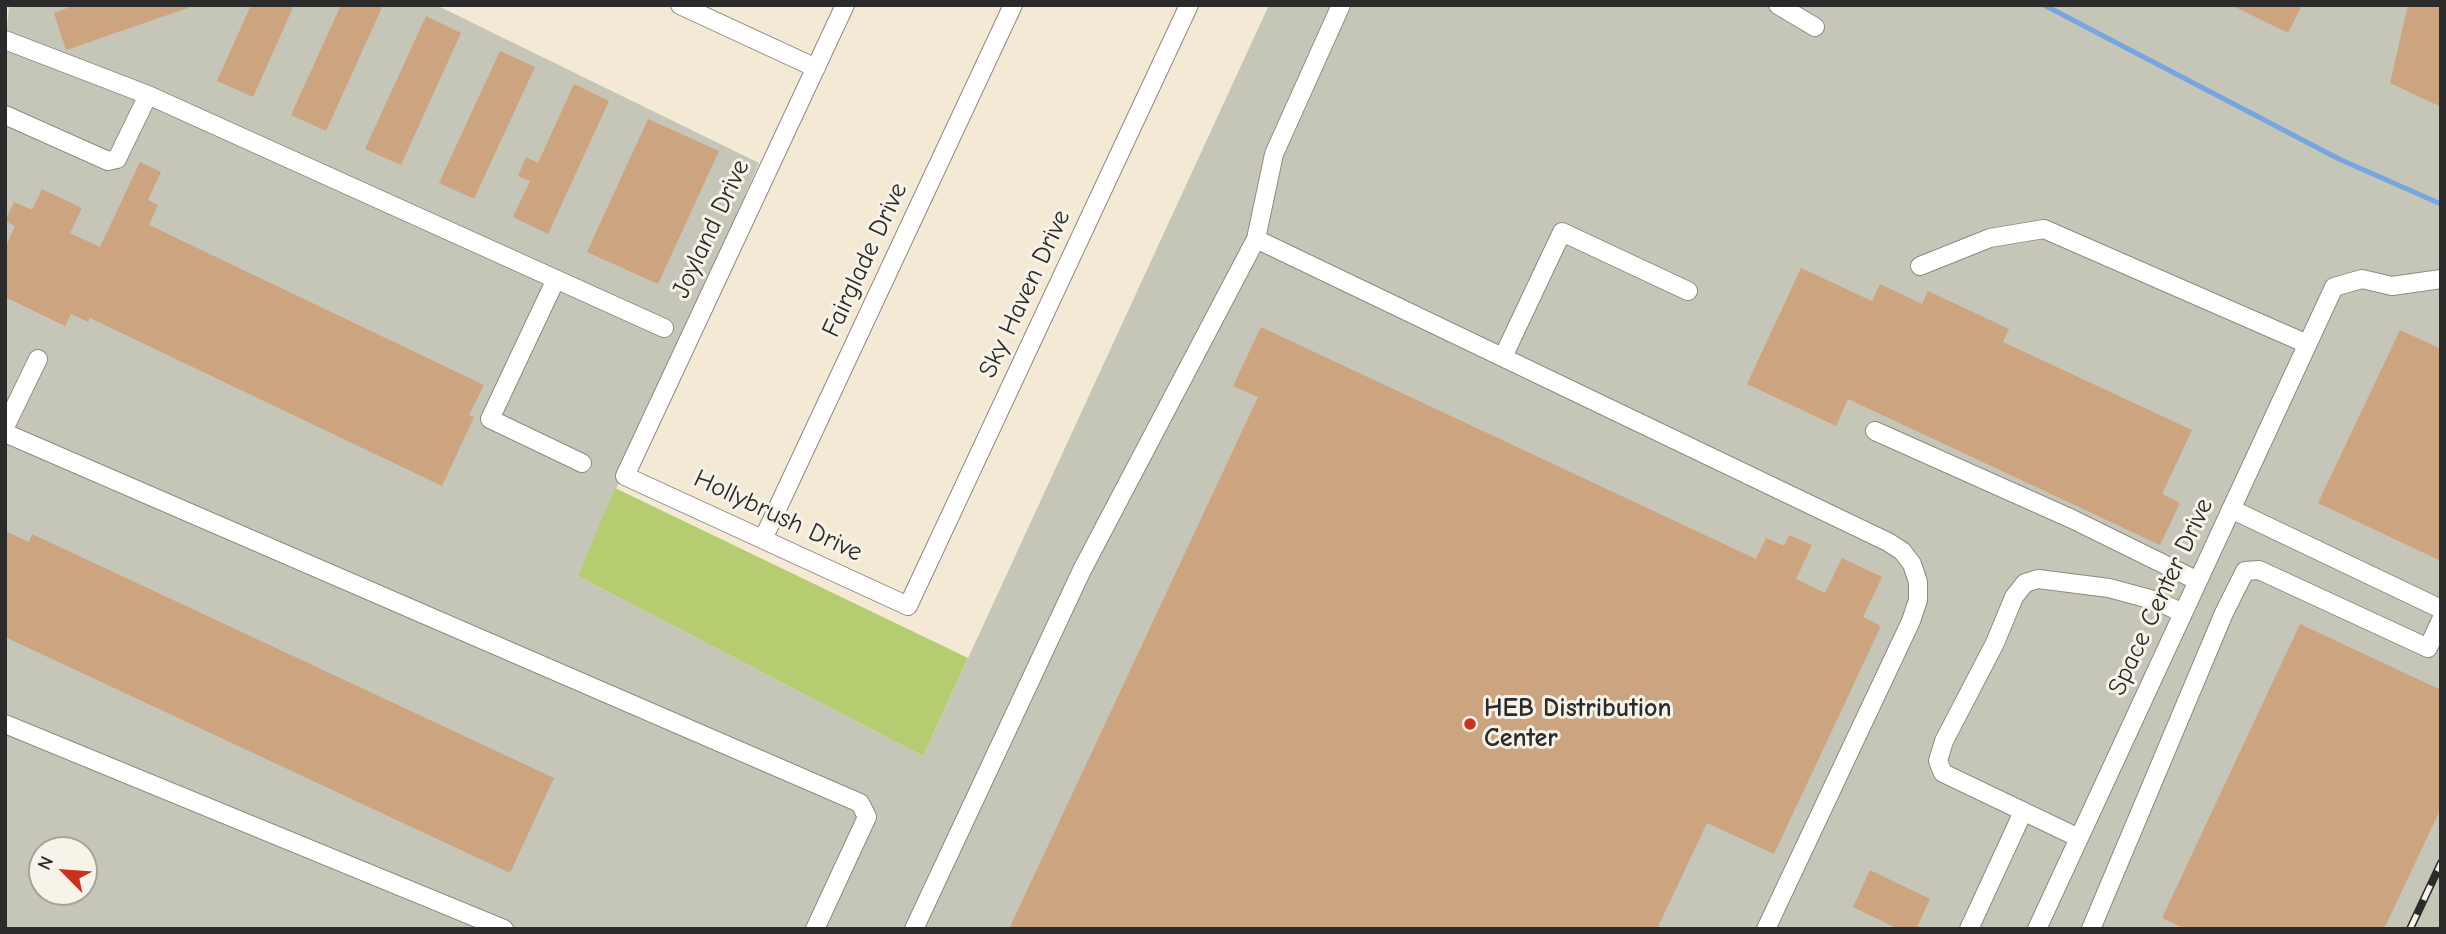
<!DOCTYPE html>
<style>
body{margin:0}
#map{position:relative;width:2446px;height:934px;overflow:hidden;background:#f4e9d4;font-family:"Comic Neue",sans-serif}
canvas{display:block}
.frame{position:absolute;inset:0;border:7px solid #2b2b2b;pointer-events:none}
.north{position:absolute;left:28px;top:836px;width:70px;height:70px;box-sizing:border-box;background:#f7f3e8;border:2px solid #a5a39c;border-radius:50%;rotate:295deg;font-size:19px;font-weight:700;line-height:28px;text-align:center;color:#2b2b2b}
.north::after{content:'';display:block;margin:auto;width:24px;height:32px;background:#c8321e;clip-path:polygon(50% 0,100% 100%,50% 72%,0 100%)}
</style>
<div id="map">
<canvas width="2446" height="934"></canvas>
<div class="frame"></div>
<div class="north">N</div>
</div>
<script>
const c = document.querySelector('canvas').getContext('2d');
c.lineJoin = 'round';
function fill(path, color) {
  c.fillStyle = color;
  c.fill(path, 'evenodd');
}
function shape(rows) {
  const path = new Path2D();
  for (const r of rows) {
    path.moveTo(r[0], r[1]);
    for (let i = 2; i < r.length; i += 2) path.lineTo(r[i], r[i + 1]);
  }
  return path;
}
function strokePath(path, color, width, dash) {
  c.strokeStyle = color;
  c.lineWidth = width;
  c.lineCap = dash ? 'butt' : 'round';
  c.setLineDash(dash || []);
  c.stroke(path);
}
function write(font, color, halo, rows, align = 'center') {
  c.font = font + ' "Comic Neue",sans-serif';
  c.lineWidth = 6;
  c.setLineDash([]);
  c.textBaseline = 'middle';
  c.strokeStyle = halo;
  c.fillStyle = color;
  for (const [text, x, y, turn = 0] of rows) {
    c.save();
    c.translate(x, y);
    c.rotate((+turn || 0) * Math.PI / 180);
    c.textAlign = isNaN(turn) ? turn : align;
    if (halo) c.strokeText(text, 0, 0);
    c.fillText(text, 0, 0);
    c.restore();
  }
}
fill(shape([
 [9,5,436,5,759,163,578,576,923,756,1269,5,2441,5,2441,929,5,929,5,52],
 [42,850,84,850,84,892,42,892]
]), '#c5c5b8');
fill(shape([
 [615,488,968,658,923,756,578,576]
]), '#b5cc71');
strokePath(shape([
 [2044,5,2339,159,2441,204]
]), '#76a6e0', 5);
fill(shape([
 [75,5,188,5,188,8,66,50,54,13],
 [251,5,294,5,253,97,217,81],
 [341,5,383,5,326,131,291,115],
 [2231,5,2302,5,2288,33],
 [2408,5,2441,5,2441,107,2390,83],
 [426,16,461,33,401,165,365,149],
 [500,51,535,67,474,199,439,183],
 [574,84,609,101,548,234,513,217,530,181,518,176,526,157,538,163],
 [648,119,719,151,658,284,587,252],
 [140,162,161,172,148,200,158,205,149,225,484,385,469,415,474,417,442,486,90,318,88,322,71,314,65,326,5,297,5,248,15,226,5,221,14,202,32,210,42,189,82,208,70,233,100,247],
 [1801,268,1872,301,1880,284,1922,304,1928,291,2009,329,2003,342,2192,430,2162,494,2180,503,2160,545,1848,399,1836,426,1747,384],
 [1261,327,1756,559,1766,538,1784,546,1789,535,1812,545,1796,579,1825,593,1842,558,1882,577,1863,617,1881,626,1774,854,1707,823,1657,929,1009,929,1258,397,1233,386],
 [2400,330,2441,349,2441,561,2318,503],
 [5,531,29,542,32,534,554,778,510,873,5,637],
 [2300,624,2441,690,2441,808,2384,929,2185,929,2162,918],
 [1870,870,1930,899,1916,929,1898,929,1853,907]
]), '#cca580');
const minor = shape([
 [680,5,816,68],
 [845,5,625,476,908,606,1189,5],
 [1778,5,1815,27],
 [5,40,148,95,664,328],
 [5,115,108,161,117,159,148,95],
 [1256,239,1274,154,1341,5],
 [1920,266,1990,238,2044,229,2305,343],
 [556,279,490,419,582,463],
 [1503,357,1562,232,1688,291],
 [5,427,38,359],
 [1875,431,2072,519,2198,581],
 [5,433,860,803,867,817,815,929],
 [2231,509,2441,609],
 [764,537,1013,5],
 [5,724,504,929],
 [2079,838,1943,773,1938,761,1944,741,1995,643,2014,597,2025,583,2038,579,2109,588,2157,601,2183,613],
 [914,929,1082,570,1256,239,1888,542,1902,551,1912,564,1918,582,1918,600,1911,621,1766,929],
 [1969,929,2023,812],
 [2037,929,2334,287,2362,279,2392,286,2441,279],
 [2091,929,2224,613,2245,571,2259,570,2428,648,2441,620]
]);
strokePath(minor, '#908a80', 20);
strokePath(minor, '#fff', 18);
const rail = shape([
 [2410,929,2441,863]
]);
strokePath(rail, '#2b2b2b', 8);
strokePath(rail, '#f7f3e8', 5, [16]);
for (const [x, y, r, color] of [
 [1470,724,7,"#c8321e"]
]) {
  const dot = new Path2D();
  dot.arc(x, y, r, 0, 2 * Math.PI);
  c.fillStyle = color;
  c.fill(dot);
  strokePath(dot, '#f7f3e8', 2.5);
}
write('26px', '#2b2b2b', '#f7f3e8', [
 ["Joyland Drive",711,229,-65],
 ["Fairglade Drive",865,260,-65],
 ["Sky Haven Drive",1025,294,-65],
 ["Hollybrush Drive",778,516,25],
 ["Space Center Drive",2161,597,-65]
]);
write('bold 26px', '#2b2b2b', '#f7f3e8', [
 ["HEB Distribution",1484,709],
 ["Center",1484,739]
], 'left');
</script>
